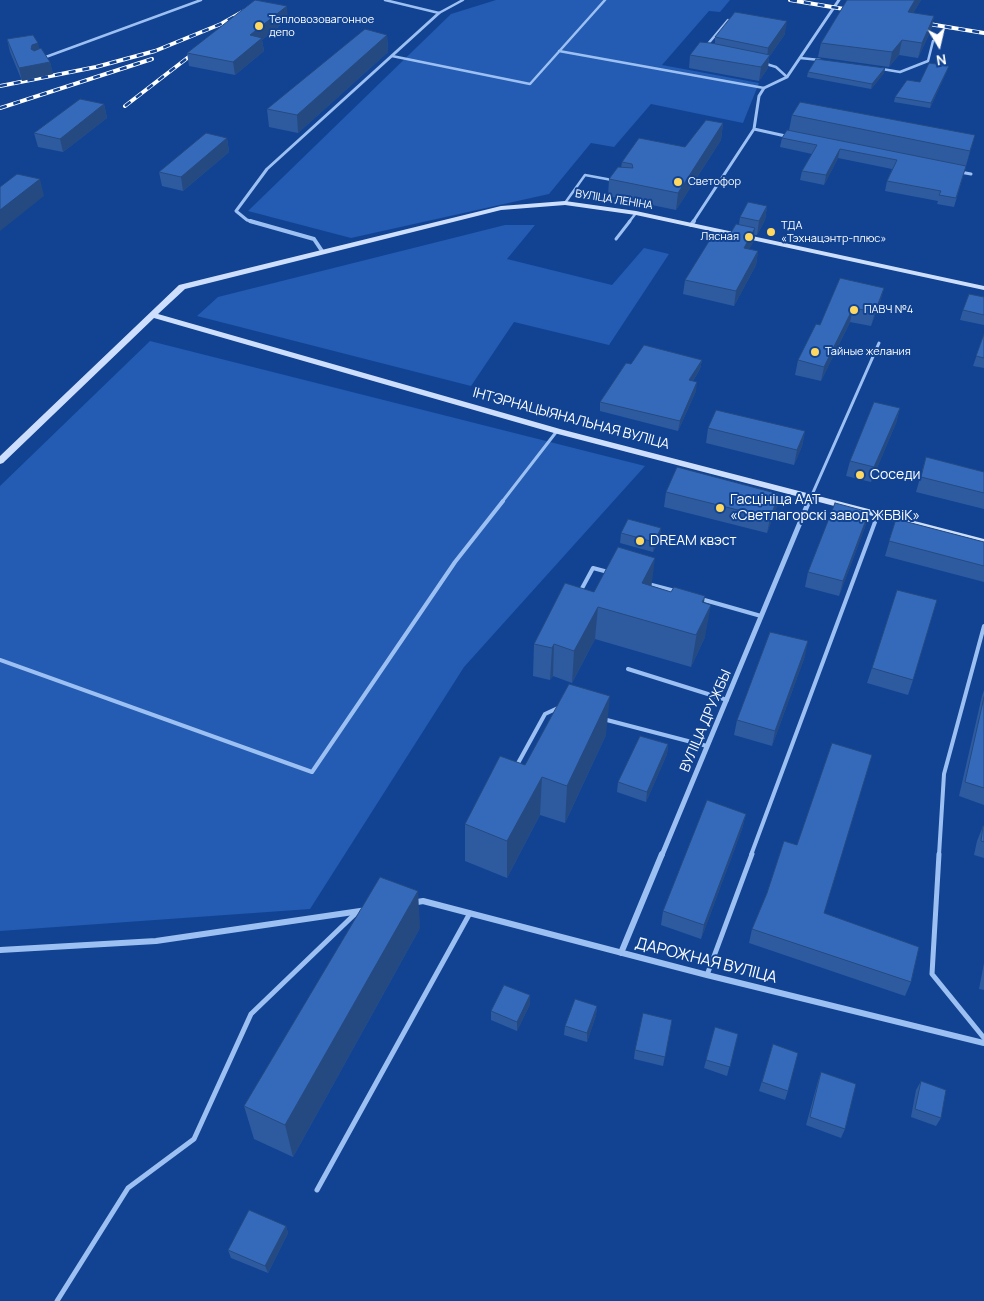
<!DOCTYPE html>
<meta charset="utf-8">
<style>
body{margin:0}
#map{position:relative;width:984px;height:1301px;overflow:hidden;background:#114392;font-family:Manrope,sans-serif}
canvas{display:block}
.north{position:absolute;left:914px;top:20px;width:50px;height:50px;-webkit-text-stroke:4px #114392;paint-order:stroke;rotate:171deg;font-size:14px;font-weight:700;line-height:20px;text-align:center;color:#fff}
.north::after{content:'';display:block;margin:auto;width:18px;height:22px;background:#fff;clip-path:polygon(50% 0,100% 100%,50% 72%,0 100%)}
</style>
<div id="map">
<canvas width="984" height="1301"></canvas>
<div class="north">N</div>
</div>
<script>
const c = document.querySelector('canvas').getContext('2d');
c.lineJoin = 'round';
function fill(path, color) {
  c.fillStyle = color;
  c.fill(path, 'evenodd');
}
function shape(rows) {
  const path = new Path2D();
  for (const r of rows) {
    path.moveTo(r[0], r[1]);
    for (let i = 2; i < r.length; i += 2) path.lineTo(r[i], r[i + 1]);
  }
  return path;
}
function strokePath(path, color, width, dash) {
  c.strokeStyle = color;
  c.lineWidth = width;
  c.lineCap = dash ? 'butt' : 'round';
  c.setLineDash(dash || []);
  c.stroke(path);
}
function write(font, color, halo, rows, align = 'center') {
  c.font = font + ' Manrope,sans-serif';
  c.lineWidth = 4;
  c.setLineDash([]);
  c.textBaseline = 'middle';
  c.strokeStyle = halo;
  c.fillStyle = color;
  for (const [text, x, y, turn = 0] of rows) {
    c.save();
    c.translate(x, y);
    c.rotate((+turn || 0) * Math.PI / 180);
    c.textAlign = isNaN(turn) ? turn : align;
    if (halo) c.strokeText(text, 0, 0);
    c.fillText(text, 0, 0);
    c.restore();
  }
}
fill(shape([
 [496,0,730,0,720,12,709,11,662,65,759,83,743,123,651,104,614,147,591,143,549,194,351,238,248,211,451,14],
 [505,225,535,225,507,259,612,285,644,248,669,254,609,345,514,322,471,386,197,316,218,297],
 [150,341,645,466,464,667,310,909,0,931,0,486]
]), '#235cb2');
strokePath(shape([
 [385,0,439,13,463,0],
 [707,45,728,20],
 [559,51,764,88],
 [392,56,530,84,605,0],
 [43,58,201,0],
 [800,58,820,60],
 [763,63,776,67,787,77],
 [882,69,900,72,928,61,933,41],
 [565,203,585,175,612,180],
 [629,222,636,213]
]), '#9dc0f3', 2.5);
strokePath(shape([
 [616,239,630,221],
 [811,497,879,343],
 [502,502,557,431]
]), '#9dc0f3', 3);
strokePath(shape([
 [648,584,675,591],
 [580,592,593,568,608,572],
 [701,599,761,616],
 [0,660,312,772,455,562,503,501],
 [628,669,727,700],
 [603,719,707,746],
 [517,765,545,714,560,707],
 [751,855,878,514],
 [939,855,944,774,984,626]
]), '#9dc0f3', 4);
strokePath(shape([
 [939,854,932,974,984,1038],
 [707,975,752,854],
 [317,1190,470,913],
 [57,1301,128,1188,194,1139,251,1014,357,912]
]), '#9dc0f3', 5);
strokePath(shape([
 [754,129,790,137],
 [960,172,971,174],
 [254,222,247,220,236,211,267,169,439,13],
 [693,222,754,129,759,96,764,88,787,77,839,0]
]), '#9dc0f3', 3);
strokePath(shape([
 [250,221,314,239,322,251],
 [691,225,694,221],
 [809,502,811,497]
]), '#9dc0f3', 4);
strokePath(shape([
 [662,855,809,501]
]), '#9dc0f3', 5);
strokePath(shape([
 [412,903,423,901,707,975,984,1043],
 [0,950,156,941,367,910],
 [621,953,662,854]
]), '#9dc0f3', 6);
fill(shape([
 [565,201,636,211,984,286,984,290,636,215,565,205,501,210,185,289,158,314,560,429,984,539,984,545,554,433,154,318,3,463,0,464,0,456,179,285,501,206,565,201]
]), '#cddffd');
const rail = shape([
 [790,0,856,11],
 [917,22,984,33],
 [0,86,96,67,155,51,221,24,244,11],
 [125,106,199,49],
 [0,108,152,59]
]);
strokePath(rail, '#fff', 4);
strokePath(rail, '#114392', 2.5, [7]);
fill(shape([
 [847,0,921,0,913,13,934,16,931,30,918,58,899,55,889,67,818,57,821,43],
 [288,19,262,40,264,51,235,75,189,66,187,53],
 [785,34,769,57,768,68,759,81,689,68,690,55,715,43,715,37],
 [387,35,388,52,298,133,269,127,267,109],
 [7,39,39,49,50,62,53,74,22,81,10,52],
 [885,68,884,73,871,89,807,77,808,72],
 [947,71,930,108,894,102,895,97,920,82],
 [104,104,107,118,63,152,38,147,34,133],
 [792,115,975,135,954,207,937,204,938,201,885,191,887,181,892,169,838,158,824,185,800,180,802,171,812,154,780,147,782,138,789,130],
 [723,123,721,140,676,210,608,196,609,179,621,168,622,162,685,147],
 [227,138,229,152,183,191,162,186,159,172],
 [767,206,765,220,757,235,754,235,753,242,749,249,758,251,756,265,734,306,683,294,685,280,726,241,739,224,740,217],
 [884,288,880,302,871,326,850,322,821,381,795,375,798,360,820,325],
 [984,297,984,325,960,320,963,310],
 [984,334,984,368,973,366],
 [702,360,700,369,693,381,696,391,678,431,600,411,600,402,631,364],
 [900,408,896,423,871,482,846,476,850,461],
 [708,428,805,431,802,446,794,465,706,443],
 [926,457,984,472,984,509,916,492],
 [666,492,779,494,776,509,767,533,664,507],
 [869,512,865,527,839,596,805,587,808,572],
 [896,519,984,542,984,582,885,556],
 [661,528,660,538,653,552,620,543,621,533],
 [652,586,704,602,705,637,691,667,595,639,572,683,553,676,550,680,533,676,534,644,594,592],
 [805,656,772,746,734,735,737,720],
 [872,668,913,680,908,695,867,683],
 [984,690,984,805,959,796,982,696],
 [606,735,565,823,540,815,507,878,465,861,465,824,525,765],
 [668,744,667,754,646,802,617,792,618,782],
 [746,814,742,829,701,939,661,925,663,911],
 [983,826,984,826,984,858,974,855,977,841],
 [824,913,911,982,905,996,749,943,752,929],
 [420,928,293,1157,254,1139,244,1106],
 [984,963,984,990,979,989],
 [530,1004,517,1031,491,1020,491,1011],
 [597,1006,596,1015,587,1042,564,1035,565,1026],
 [672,1020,663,1066,634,1059,635,1050],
 [715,1027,738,1034,727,1076,704,1068],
 [773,1044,788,1091,785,1100,759,1091],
 [821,1072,845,1129,841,1138,806,1125,818,1081],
 [921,1081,941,1118,936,1126,911,1117,916,1090],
 [286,1226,288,1233,268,1273,231,1258,228,1250]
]), '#2e5ba0');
fill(shape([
 [915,0,921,0,905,26,908,12],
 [287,6,288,19,262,40,264,51,235,75,233,62,250,35],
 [934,16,931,30,918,58,922,43],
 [787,21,785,34,769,57,768,68,759,81,761,67,767,59,768,48],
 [387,35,388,52,298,133,297,115],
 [902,40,899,55,889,67,892,52],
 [38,43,41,55,31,49,32,45],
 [50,62,53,74,22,81,19,68],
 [949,66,947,71,930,108,931,103],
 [885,68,884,73,871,89,872,84],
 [104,104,107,118,63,152,60,139],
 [723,123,721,140,676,210,678,193],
 [975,135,970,153,965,169,970,151],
 [227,138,229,152,183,191,181,177],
 [840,149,838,158,824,185,826,175],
 [40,179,44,196,0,231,0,210],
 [767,206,765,220,757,235,759,221],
 [755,228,753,242,742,262,744,248],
 [758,251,756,265,734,306,736,291],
 [884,288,880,302,871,326,875,312],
 [853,308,850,322,821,381,824,367],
 [702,360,700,369,688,389,689,380],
 [697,382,696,391,678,431,680,421],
 [900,408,896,423,871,482,874,467],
 [805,431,802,446,794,465,797,450],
 [779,494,776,509,767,533,770,518],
 [869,512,865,527,839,596,843,581],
 [661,528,660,538,653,552,654,542],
 [655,558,651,590,642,583],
 [705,596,700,628,711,605,705,637,691,667,702,602],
 [598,607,595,639,572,683,574,651],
 [808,641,805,656,772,746,775,731],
 [554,644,553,676,550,680,552,648],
 [610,696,606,735,565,823,567,786],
 [668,744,667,754,646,802,647,792],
 [542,777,540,815,507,878,507,841],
 [746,814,742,829,701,939,704,925],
 [418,891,420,928,293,1157,285,1125],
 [530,995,530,1004,517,1031,517,1022],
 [597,1006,596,1015,587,1042,587,1033],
 [286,1226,288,1233,268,1273,265,1266]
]), '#254a82');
const building = shape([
 [255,0,287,6,250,35,262,38,233,62,187,53,255,0],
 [847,0,915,0,908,12,934,16,922,43,902,40,892,52,821,43,847,0],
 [735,12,787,21,768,48,715,37,735,12],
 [365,29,387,35,297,115,267,109,365,29],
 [33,35,38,43,32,45,31,49,34,51,41,48,50,62,19,68,7,39,33,35],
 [700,42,711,43,770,55,761,67,690,55,700,42],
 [816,59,885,68,872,84,808,72,816,59],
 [929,63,949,66,931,103,895,97,907,80,920,82,929,63],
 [80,99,104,104,60,139,34,133,80,99],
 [800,102,975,135,970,151,792,115,800,102],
 [706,120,723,123,678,193,609,179,618,167,633,168,632,164,622,162,639,138,685,147,706,120],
 [787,130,966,166,956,198,939,195,941,191,887,181,897,160,840,149,826,175,802,171,817,145,782,138,787,130],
 [206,133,227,138,181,177,159,172,206,133],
 [17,174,40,179,0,210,0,187,17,174],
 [748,202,767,206,759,221,740,217,748,202],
 [736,224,755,228,744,248,758,251,736,291,685,280,711,238,726,241,736,224],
 [840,278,884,288,875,312,853,308,824,367,798,360,816,324,820,325,840,278],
 [969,294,984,297,984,315,963,310,969,294],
 [984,334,984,358,976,356,984,334],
 [644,345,702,360,689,380,697,382,680,421,600,402,626,363,631,364,644,345],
 [874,402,900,408,874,467,850,461,874,402],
 [716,410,805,431,797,450,708,428,716,410],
 [926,457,984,472,984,493,921,477,926,457],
 [677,467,779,494,770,518,666,492,677,467],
 [835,503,869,512,843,581,808,572,835,503],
 [628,519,661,528,654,542,621,533,628,519],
 [896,519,984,542,984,566,889,541,896,519],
 [618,547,655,558,642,583,671,592,674,587,705,596,702,602,711,605,696,635,598,607,574,651,554,644,552,648,534,644,565,583,594,592,618,547],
 [897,590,937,600,913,680,872,668,897,590],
 [770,632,808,641,775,731,737,720,770,632],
 [569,684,610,696,567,786,542,777,507,841,465,824,500,756,525,765,569,684],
 [984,697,984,788,965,782,984,697],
 [640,736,668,744,647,792,618,782,640,736],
 [832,743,872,755,824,913,919,947,911,982,752,929,767,893,784,841,797,845,832,743],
 [707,800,746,814,704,925,663,911,707,800],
 [983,826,984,826,984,842,981,841,983,826],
 [380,877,418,891,285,1125,244,1106,380,877],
 [504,985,530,995,517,1022,491,1011,504,985],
 [575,999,597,1006,587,1033,565,1026,575,999],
 [643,1013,672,1020,665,1057,635,1050,643,1013],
 [715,1027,738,1034,730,1067,706,1060,715,1027],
 [773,1044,798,1053,788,1091,762,1082,773,1044],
 [821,1072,856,1084,845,1129,810,1117,821,1072],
 [921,1081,946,1090,941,1118,915,1109,921,1081],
 [249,1210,286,1226,265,1266,228,1250,249,1210]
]);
fill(building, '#356aba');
strokePath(building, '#254a82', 1);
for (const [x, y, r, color] of [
 [259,26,5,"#ffd85f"],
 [678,182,5,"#ffd85f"],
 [771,232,5,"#ffd85f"],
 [749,237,5,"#ffd85f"],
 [854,310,5,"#ffd85f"],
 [815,352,5,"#ffd85f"],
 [860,475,5,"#ffd85f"],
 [720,508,5,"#ffd85f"],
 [640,541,5,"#ffd85f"]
]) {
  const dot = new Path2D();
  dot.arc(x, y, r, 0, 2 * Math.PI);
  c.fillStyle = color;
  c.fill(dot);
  strokePath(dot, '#114392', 2);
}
write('11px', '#fff', '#114392', [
 ["Тепловозовагонное",269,20],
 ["депо",269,33],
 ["Светофор",688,182],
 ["ТДА",781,226],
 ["«Тэхнацэнтр-плюс»",781,239],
 ["Лясная",739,237,"right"],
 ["ПАВЧ №4",864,310],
 ["Тайные желания",825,352]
], 'left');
write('11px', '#fff', '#114392', [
 ["ВУЛІЦА ЛЕНІНА",614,200,9]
]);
write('14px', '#fff', '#114392', [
 ["ІНТЭРНАЦЫЯНАЛЬНАЯ ВУЛІЦА",571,419,15],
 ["ВУЛІЦА ДРУЖБЫ",706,721,-67]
]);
write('14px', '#fff', '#114392', [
 ["Соседи",870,475],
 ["Гасцініца ААТ",730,500],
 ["«Светлагорскі завод ЖБВіК»",730,516],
 ["DREAM квэст",650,541]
], 'left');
write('16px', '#fff', '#114392', [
 ["ДАРОЖНАЯ ВУЛІЦА",706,961,14]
]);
</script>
